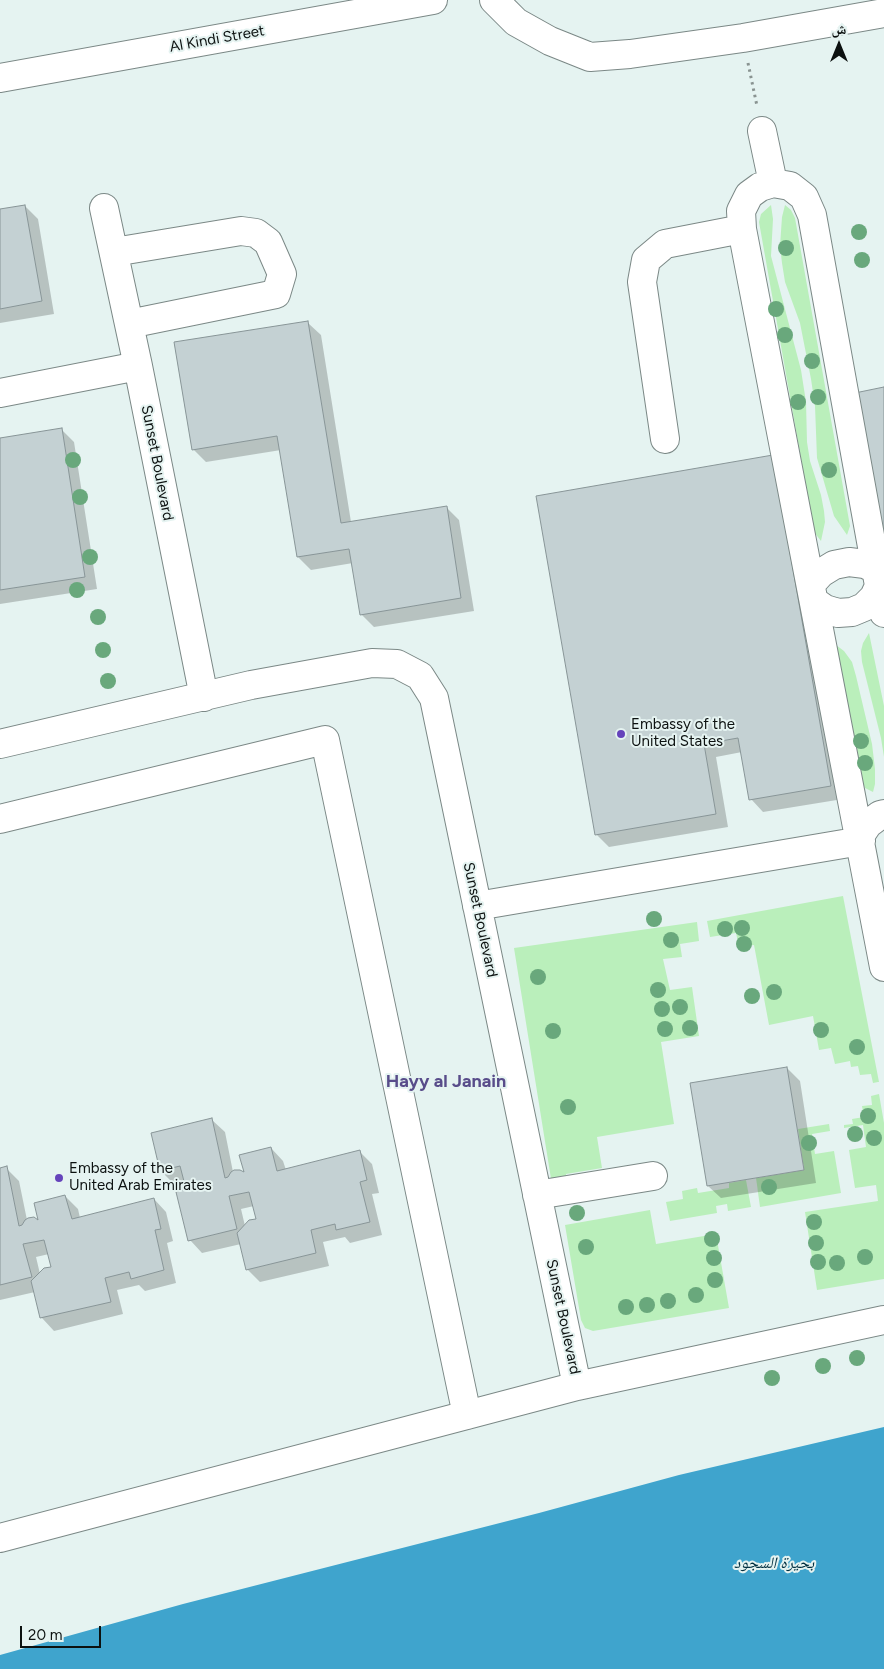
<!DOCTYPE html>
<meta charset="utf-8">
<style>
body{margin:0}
#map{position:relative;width:884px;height:1669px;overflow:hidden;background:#e5f3f1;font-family:Figtree,"Noto Naskh Arabic",sans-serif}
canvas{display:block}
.north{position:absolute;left:814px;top:20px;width:50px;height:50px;-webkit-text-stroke:4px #e5f3f1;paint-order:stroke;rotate:0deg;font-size:14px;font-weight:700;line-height:20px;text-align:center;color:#0c1110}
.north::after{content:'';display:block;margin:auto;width:18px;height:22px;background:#0c1110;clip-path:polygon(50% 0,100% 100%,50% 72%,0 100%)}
.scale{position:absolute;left:20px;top:1626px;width:81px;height:22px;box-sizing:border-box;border:2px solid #0c1110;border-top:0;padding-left:6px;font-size:15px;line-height:18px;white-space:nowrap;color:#0c1110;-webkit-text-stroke:4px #e5f3f1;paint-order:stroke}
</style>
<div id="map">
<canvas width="884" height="1669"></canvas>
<div class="north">ش</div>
<div class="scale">20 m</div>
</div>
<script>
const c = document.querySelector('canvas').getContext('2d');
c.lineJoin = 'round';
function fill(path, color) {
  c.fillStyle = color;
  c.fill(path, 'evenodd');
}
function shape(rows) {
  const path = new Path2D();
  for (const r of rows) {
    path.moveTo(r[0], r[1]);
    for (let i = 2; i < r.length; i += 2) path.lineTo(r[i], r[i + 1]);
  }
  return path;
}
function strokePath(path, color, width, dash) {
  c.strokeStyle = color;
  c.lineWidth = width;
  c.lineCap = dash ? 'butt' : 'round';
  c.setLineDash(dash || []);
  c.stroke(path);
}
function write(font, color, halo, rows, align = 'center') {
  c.font = font + ' Figtree,"Noto Naskh Arabic",sans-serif';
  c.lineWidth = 4;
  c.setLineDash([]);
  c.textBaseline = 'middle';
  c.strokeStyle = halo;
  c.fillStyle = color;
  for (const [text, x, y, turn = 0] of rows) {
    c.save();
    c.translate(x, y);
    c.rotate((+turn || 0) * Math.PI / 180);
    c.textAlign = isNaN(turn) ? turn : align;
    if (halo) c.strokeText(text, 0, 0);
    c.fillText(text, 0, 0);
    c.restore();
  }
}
fill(shape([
 [771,205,773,219,771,256,801,370,806,402,807,442,810,461,821,495,824,511,825,522,821,541,814,532,759,222,761,214],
 [785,205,791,210,795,218,850,526,847,535,834,516,817,458,815,406,811,379,800,323,785,282,782,263,780,246,782,217],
 [869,633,884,706,884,757,881,738,862,662,861,651,863,643],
 [836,645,844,651,852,662,856,676,872,744,875,769,875,784,873,792,865,788,861,780],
 [843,896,879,1082,878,1082,873,1083,871,1074,860,1075,858,1066,851,1067,850,1061,835,1064,831,1048,819,1050,813,1016,769,1025,754,945,739,947,736,933,710,937,707,921],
 [697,922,699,941,680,944,682,957,663,959,670,990,692,987,699,1036,661,1042,674,1124,597,1137,602,1168,566,1174,567,1183,552,1185,514,948],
 [879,1094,884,1123,884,1279,817,1290,805,1212,878,1201,876,1185,855,1188,849,1150,866,1147,863,1125,844,1128,844,1125,853,1124,852,1119,864,1117,862,1106,872,1105,871,1096],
 [829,1124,830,1131,812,1134,815,1154,834,1151,841,1193,760,1207,756,1178,804,1170,798,1129],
 [746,1180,751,1207,728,1211,727,1204,716,1206,717,1213,670,1221,666,1202,683,1199,682,1191,697,1188,698,1193,729,1188,729,1183],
 [650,1210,656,1244,716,1234,729,1308,593,1331,585,1328,581,1320,565,1225]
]), '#baefbb');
fill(shape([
 [884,1427,884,1669,0,1669,0,1655,183,1604,539,1513,679,1475]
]), '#3fa4cd');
fill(shape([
 [25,206,38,219,54,314,0,323,0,211],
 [308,323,321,335,351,522,446,507,459,520,474,611,374,627,361,614,353,563,311,570,298,557,281,450,206,462,193,449],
 [61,429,74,442,97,589,0,604,0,439],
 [773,456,843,799,763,812,751,799,742,752,716,757,728,827,609,847,597,835],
 [787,1068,800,1081,816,1183,721,1198,708,1186],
 [212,1120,225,1132,233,1172,246,1175,271,1148,283,1161,286,1170,359,1151,372,1164,379,1193,372,1194,382,1235,350,1243,345,1237,323,1242,329,1266,260,1282,247,1269,241,1244,202,1253,190,1240,187,1190,185,1181,174,1184,161,1171],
 [254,1206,258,1220,245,1226,241,1209],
 [6,1168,19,1181,27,1220,40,1223,65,1196,78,1209,80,1218,154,1199,166,1212,173,1241,167,1243,176,1283,145,1291,139,1285,117,1290,123,1314,54,1331,42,1318,35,1292,0,1300,0,1169],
 [49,1254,52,1268,40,1274,36,1257]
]), '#0003');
const building = shape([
 [25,205,42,301,0,309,0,209,25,205],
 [308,321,341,523,447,506,461,598,360,615,349,549,297,557,277,436,192,450,174,342,308,321],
 [884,387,884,536,850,394,884,387],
 [62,428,85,577,0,590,0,438,62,428],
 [773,455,831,786,749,800,738,738,704,744,716,814,595,835,536,496,773,455],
 [787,1067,804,1170,707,1186,690,1083,787,1067],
 [212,1118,225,1178,228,1177,231,1172,234,1170,240,1170,244,1172,239,1155,271,1147,277,1171,360,1150,367,1180,360,1182,370,1222,336,1230,335,1224,311,1230,316,1253,246,1270,237,1233,249,1220,256,1219,249,1192,229,1196,237,1229,188,1241,176,1192,186,1189,180,1166,160,1171,151,1133,212,1118],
 [7,1166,19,1226,22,1225,25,1220,28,1218,34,1217,38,1220,34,1203,65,1195,72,1219,154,1198,161,1229,155,1230,164,1270,131,1279,129,1272,105,1278,111,1302,40,1318,31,1281,44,1268,51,1267,44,1240,23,1244,32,1277,0,1285,0,1168,7,1166]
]);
fill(building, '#c4d1d3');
strokePath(building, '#889597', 1);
const minor = shape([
 [494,0,516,22,550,41,590,57,630,54,743,38,884,13],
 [0,78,433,0],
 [762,131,773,183],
 [104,208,138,366],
 [114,252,241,231,256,233,268,242,282,274,276,294,129,324],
 [0,393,138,366,204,697],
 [665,439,642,282,646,260,665,244,742,229],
 [811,584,821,573,834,565,849,562,865,564,877,570],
 [815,602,825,609,838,613,852,612,864,607,874,597,879,586],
 [884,613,812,215,804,197,790,186,773,183,760,187,749,195,741,211,742,229,884,967],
 [0,744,251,685,372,663,397,664,420,676,434,698,577,1386],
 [0,819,325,740,467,1415],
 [860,836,868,824,880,815,884,814],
 [477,906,861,841],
 [537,1195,653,1176],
 [0,1538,577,1386,884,1320]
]);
strokePath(minor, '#7b8886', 30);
strokePath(shape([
 [748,63,757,106]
]), '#899391', 3, [2.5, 4]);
strokePath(minor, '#fff', 28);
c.fillStyle = '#69a87c';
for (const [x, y] of [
 [859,232],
 [786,248],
 [862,260],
 [776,309],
 [785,335],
 [812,361],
 [818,397],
 [798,402],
 [73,460],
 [829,470],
 [80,497],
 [90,557],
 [77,590],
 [98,617],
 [103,650],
 [108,681],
 [861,741],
 [865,763],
 [654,919],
 [742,928],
 [725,929],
 [671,940],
 [744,944],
 [538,977],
 [658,990],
 [774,992],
 [752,996],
 [680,1007],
 [662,1009],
 [690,1028],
 [665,1029],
 [821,1030],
 [553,1031],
 [857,1047],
 [568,1107],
 [868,1116],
 [855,1134],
 [874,1138],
 [809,1143],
 [769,1187],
 [577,1213],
 [814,1222],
 [712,1239],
 [816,1243],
 [586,1247],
 [865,1257],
 [714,1258],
 [818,1262],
 [837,1263],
 [715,1280],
 [696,1295],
 [668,1301],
 [647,1305],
 [626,1307],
 [857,1358],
 [823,1366],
 [772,1378]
]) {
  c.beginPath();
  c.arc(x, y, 8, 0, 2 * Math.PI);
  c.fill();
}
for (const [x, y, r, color] of [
 [621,734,5,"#6543bb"],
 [59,1178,5,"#6543bb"]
]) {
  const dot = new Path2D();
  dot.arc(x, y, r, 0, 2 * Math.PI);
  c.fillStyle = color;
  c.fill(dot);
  strokePath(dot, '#e5f3f1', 2);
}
write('15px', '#0c1110', '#e5f3f1', [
 ["Al Kindi Street",217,39,-10],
 ["Sunset Boulevard",157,463,79],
 ["Sunset Boulevard",480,920,78],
 ["Sunset Boulevard",563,1317,78]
]);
write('15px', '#0c1110', '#e5f3f1', [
 ["Embassy of the",631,725],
 ["United States",631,742],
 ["Embassy of the",69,1169],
 ["United Arab Emirates",69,1186]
], 'left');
write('italic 16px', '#002f40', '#e5f3f1', [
 ["بحيرة السجود",774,1563]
]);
write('bold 18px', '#584c8a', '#e5f3f1', [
 ["Hayy al Janain",446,1082]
]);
</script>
